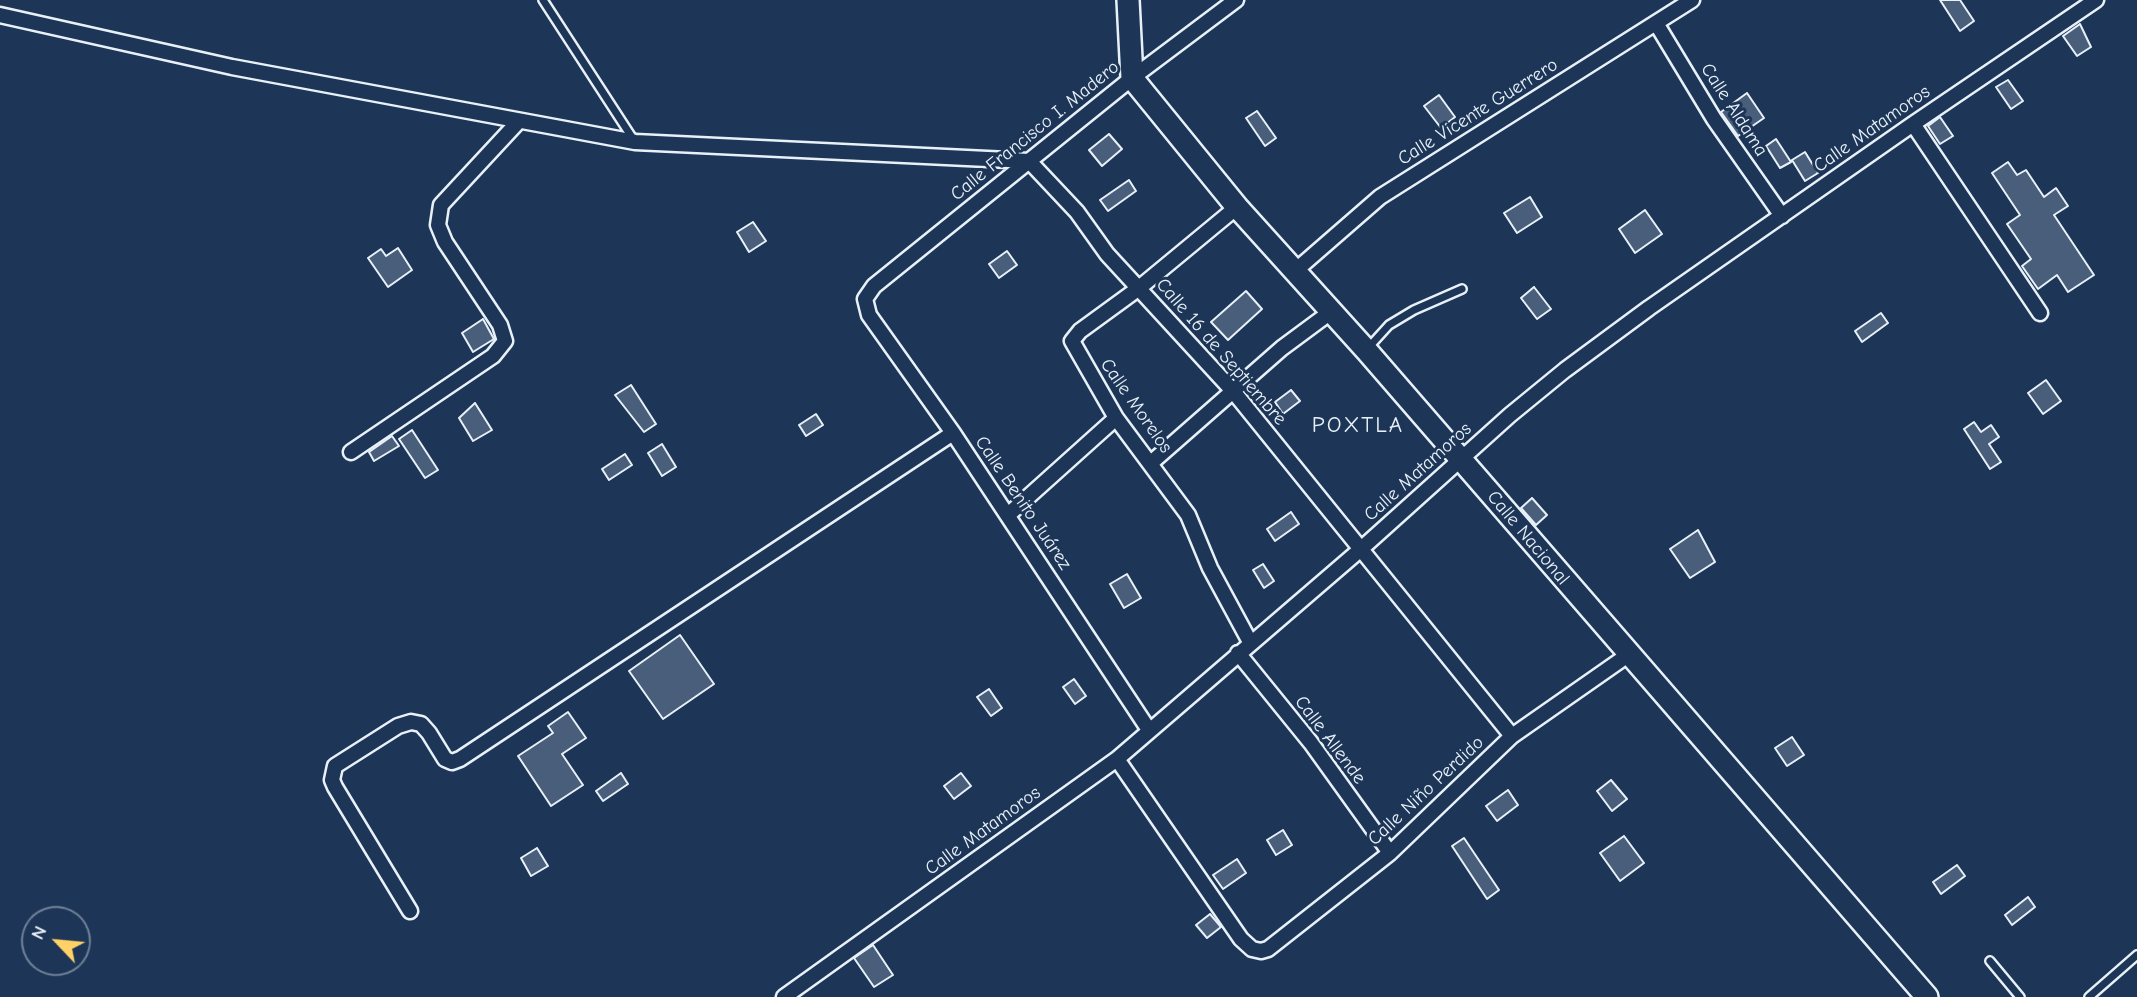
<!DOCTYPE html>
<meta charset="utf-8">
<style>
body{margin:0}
#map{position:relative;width:2137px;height:997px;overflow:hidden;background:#1d3557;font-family:"Comic Neue",sans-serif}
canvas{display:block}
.north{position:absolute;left:21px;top:906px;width:70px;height:70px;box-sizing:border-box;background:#1d3557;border:2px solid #6e8097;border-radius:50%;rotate:296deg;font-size:19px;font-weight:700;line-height:28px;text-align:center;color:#e8f1f8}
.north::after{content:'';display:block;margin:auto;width:24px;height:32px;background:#ffd166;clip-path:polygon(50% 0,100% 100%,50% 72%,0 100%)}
</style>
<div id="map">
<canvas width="2137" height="997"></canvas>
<div class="north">N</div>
</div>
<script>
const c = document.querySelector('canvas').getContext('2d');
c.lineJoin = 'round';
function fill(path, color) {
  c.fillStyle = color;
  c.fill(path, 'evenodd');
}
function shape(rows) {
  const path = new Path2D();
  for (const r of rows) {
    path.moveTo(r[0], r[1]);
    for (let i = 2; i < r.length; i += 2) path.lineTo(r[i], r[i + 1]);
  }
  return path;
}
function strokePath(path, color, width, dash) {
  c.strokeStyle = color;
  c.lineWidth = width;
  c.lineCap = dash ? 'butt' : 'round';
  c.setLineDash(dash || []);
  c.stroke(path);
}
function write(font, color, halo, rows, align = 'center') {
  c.font = font + ' "Comic Neue",sans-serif';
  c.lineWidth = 6;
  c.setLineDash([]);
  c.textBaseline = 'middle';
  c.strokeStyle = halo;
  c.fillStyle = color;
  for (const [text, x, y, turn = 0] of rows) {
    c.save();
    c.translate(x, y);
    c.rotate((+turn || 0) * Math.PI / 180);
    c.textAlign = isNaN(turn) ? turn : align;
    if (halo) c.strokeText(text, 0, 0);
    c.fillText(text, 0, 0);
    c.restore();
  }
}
const building = shape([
 [1940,0,1960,0,1974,21,1960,31,1940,0],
 [2080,24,2091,47,2077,56,2063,36,2080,24],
 [2008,80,2023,101,2011,109,1996,87,2008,80],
 [1747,93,1764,118,1738,136,1721,112,1747,93],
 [1439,95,1455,117,1441,128,1424,106,1439,95],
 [1257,111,1276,138,1265,146,1246,118,1257,111],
 [1940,117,1953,136,1940,144,1928,126,1940,117],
 [1109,134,1122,149,1102,166,1089,150,1109,134],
 [1776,139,1791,162,1780,168,1766,146,1776,139],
 [1805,152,1818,173,1805,181,1792,160,1805,152],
 [2008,162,2017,175,2026,170,2044,197,2056,188,2068,206,2054,215,2094,275,2068,292,2057,275,2038,289,2022,266,2031,259,2007,224,2020,215,1992,173,2008,162],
 [1129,180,1136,191,1108,211,1100,200,1129,180],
 [1530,197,1542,217,1517,233,1504,213,1530,197],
 [1645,210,1662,234,1635,253,1619,229,1645,210],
 [753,222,766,241,749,252,737,232,753,222],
 [398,248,412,270,388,287,368,258,381,249,386,256,398,248],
 [1007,251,1017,265,999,278,989,264,1007,251],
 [1534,287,1551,309,1537,319,1521,298,1534,287],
 [1246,291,1262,309,1228,340,1211,322,1246,291],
 [1881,313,1888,323,1862,342,1855,331,1881,313],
 [483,319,494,339,473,352,462,333,483,319],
 [2046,380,2061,401,2043,414,2028,393,2046,380],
 [631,385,656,424,644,432,615,395,631,385],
 [1291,390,1300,401,1283,414,1275,402,1291,390],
 [475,403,492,430,473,441,459,418,475,403],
 [816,414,823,425,806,436,799,425,816,414],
 [1974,422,1981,432,1991,425,1999,437,1989,444,2001,462,1990,469,1964,429,1974,422],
 [412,430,438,470,425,478,399,439,412,430],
 [392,436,399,446,374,461,369,452,392,436],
 [662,444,676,467,662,476,648,453,662,444],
 [625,454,632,465,609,480,602,469,625,454],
 [1532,498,1547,515,1536,525,1521,508,1532,498],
 [1291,512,1299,524,1275,541,1267,529,1291,512],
 [1698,530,1715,562,1690,578,1670,549,1698,530],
 [1263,564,1274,581,1264,588,1253,570,1263,564],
 [1127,574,1141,598,1124,608,1110,584,1127,574],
 [680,635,714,684,663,719,629,671,680,635],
 [1074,679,1086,696,1075,704,1063,687,1074,679],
 [989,689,1002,708,991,716,977,697,989,689],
 [568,712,586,738,562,754,583,785,551,806,518,756,553,733,548,726,568,712],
 [1792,737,1804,755,1787,766,1775,748,1792,737],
 [621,773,628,784,603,801,596,791,621,773],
 [961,773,971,786,954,799,944,786,961,773],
 [1611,780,1627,799,1612,811,1597,791,1611,780],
 [1508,790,1518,805,1497,821,1486,806,1508,790],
 [1283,830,1292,845,1276,855,1267,840,1283,830],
 [1624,836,1644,863,1620,881,1600,853,1624,836],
 [1464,838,1499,890,1487,899,1452,846,1464,838],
 [537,848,548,866,531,876,521,858,537,848],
 [1237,859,1246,873,1223,889,1213,875,1237,859],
 [1957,865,1965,876,1941,894,1933,882,1957,865],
 [2028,897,2035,907,2012,925,2005,915,2028,897],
 [1210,914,1221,927,1207,938,1196,925,1210,914],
 [873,945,893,975,874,987,854,958,873,945]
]);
fill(building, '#495e7a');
strokePath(building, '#e8f1f8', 2);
const lane = shape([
 [543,0,635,142],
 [1369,347,1389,325,1414,310,1462,289],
 [1990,961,2020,997],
 [2089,997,2137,955]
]);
const street = shape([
 [0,15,232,67,635,142,1029,161,1077,212,1107,254,1233,391,1512,736],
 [1656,23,1714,119,1782,216],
 [1913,124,2040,313],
 [1237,207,1139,288,1080,331,1072,341,1116,418,1188,515,1210,568,1250,642],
 [1295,271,1380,197,1692,0],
 [351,452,493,356,505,341,500,325,445,242,438,225,441,205,519,121],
 [1152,462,1282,348,1332,311],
 [1008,515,1116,418],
 [1238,653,1311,743,1390,853],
 [1149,730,953,433,869,315,865,299,874,286,1132,78,1236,0],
 [1117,759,1241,939,1252,949,1261,951,1268,949,1390,853,1512,736,1628,655],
 [410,911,335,787,332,780,335,766,398,726,411,722,421,724,429,733,445,759,452,762,460,759,953,433],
 [784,997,1117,759,1361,549,1510,415,1565,370,1649,308,1913,124,2096,0]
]);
const secondary = shape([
 [1128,0,1132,78,1237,207,1367,351,1927,997]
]);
strokePath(lane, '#e8f1f8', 12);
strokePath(street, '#e8f1f8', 19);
strokePath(secondary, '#e8f1f8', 26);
strokePath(lane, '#1d3557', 7);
strokePath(street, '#1d3557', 14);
strokePath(secondary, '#1d3557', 21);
write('19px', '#e8f1f8', '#1d3557', [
 ["Calle Aldama",1734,110,57],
 ["Calle Vicente Guerrero",1478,112,-32],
 ["Calle Matamoros",1872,129,-35],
 ["Calle Francisco I. Madero",1035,131,-39],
 ["Calle 16 de Septiembre",1221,352,49],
 ["Calle Morelos",1136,406,55],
 ["Calle Matamoros",1418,472,-42],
 ["Calle Benito Juárez",1023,503,56],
 ["Calle Nacional",1528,538,50],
 ["Calle Allende",1330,740,53],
 ["Calle Niño Perdido",1426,791,-43],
 ["Calle Matamoros",983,831,-36]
]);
c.letterSpacing = '2px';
write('23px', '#e8f1f8', '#1d3557', [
 ["POXTLA",1358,425]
]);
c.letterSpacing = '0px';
</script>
